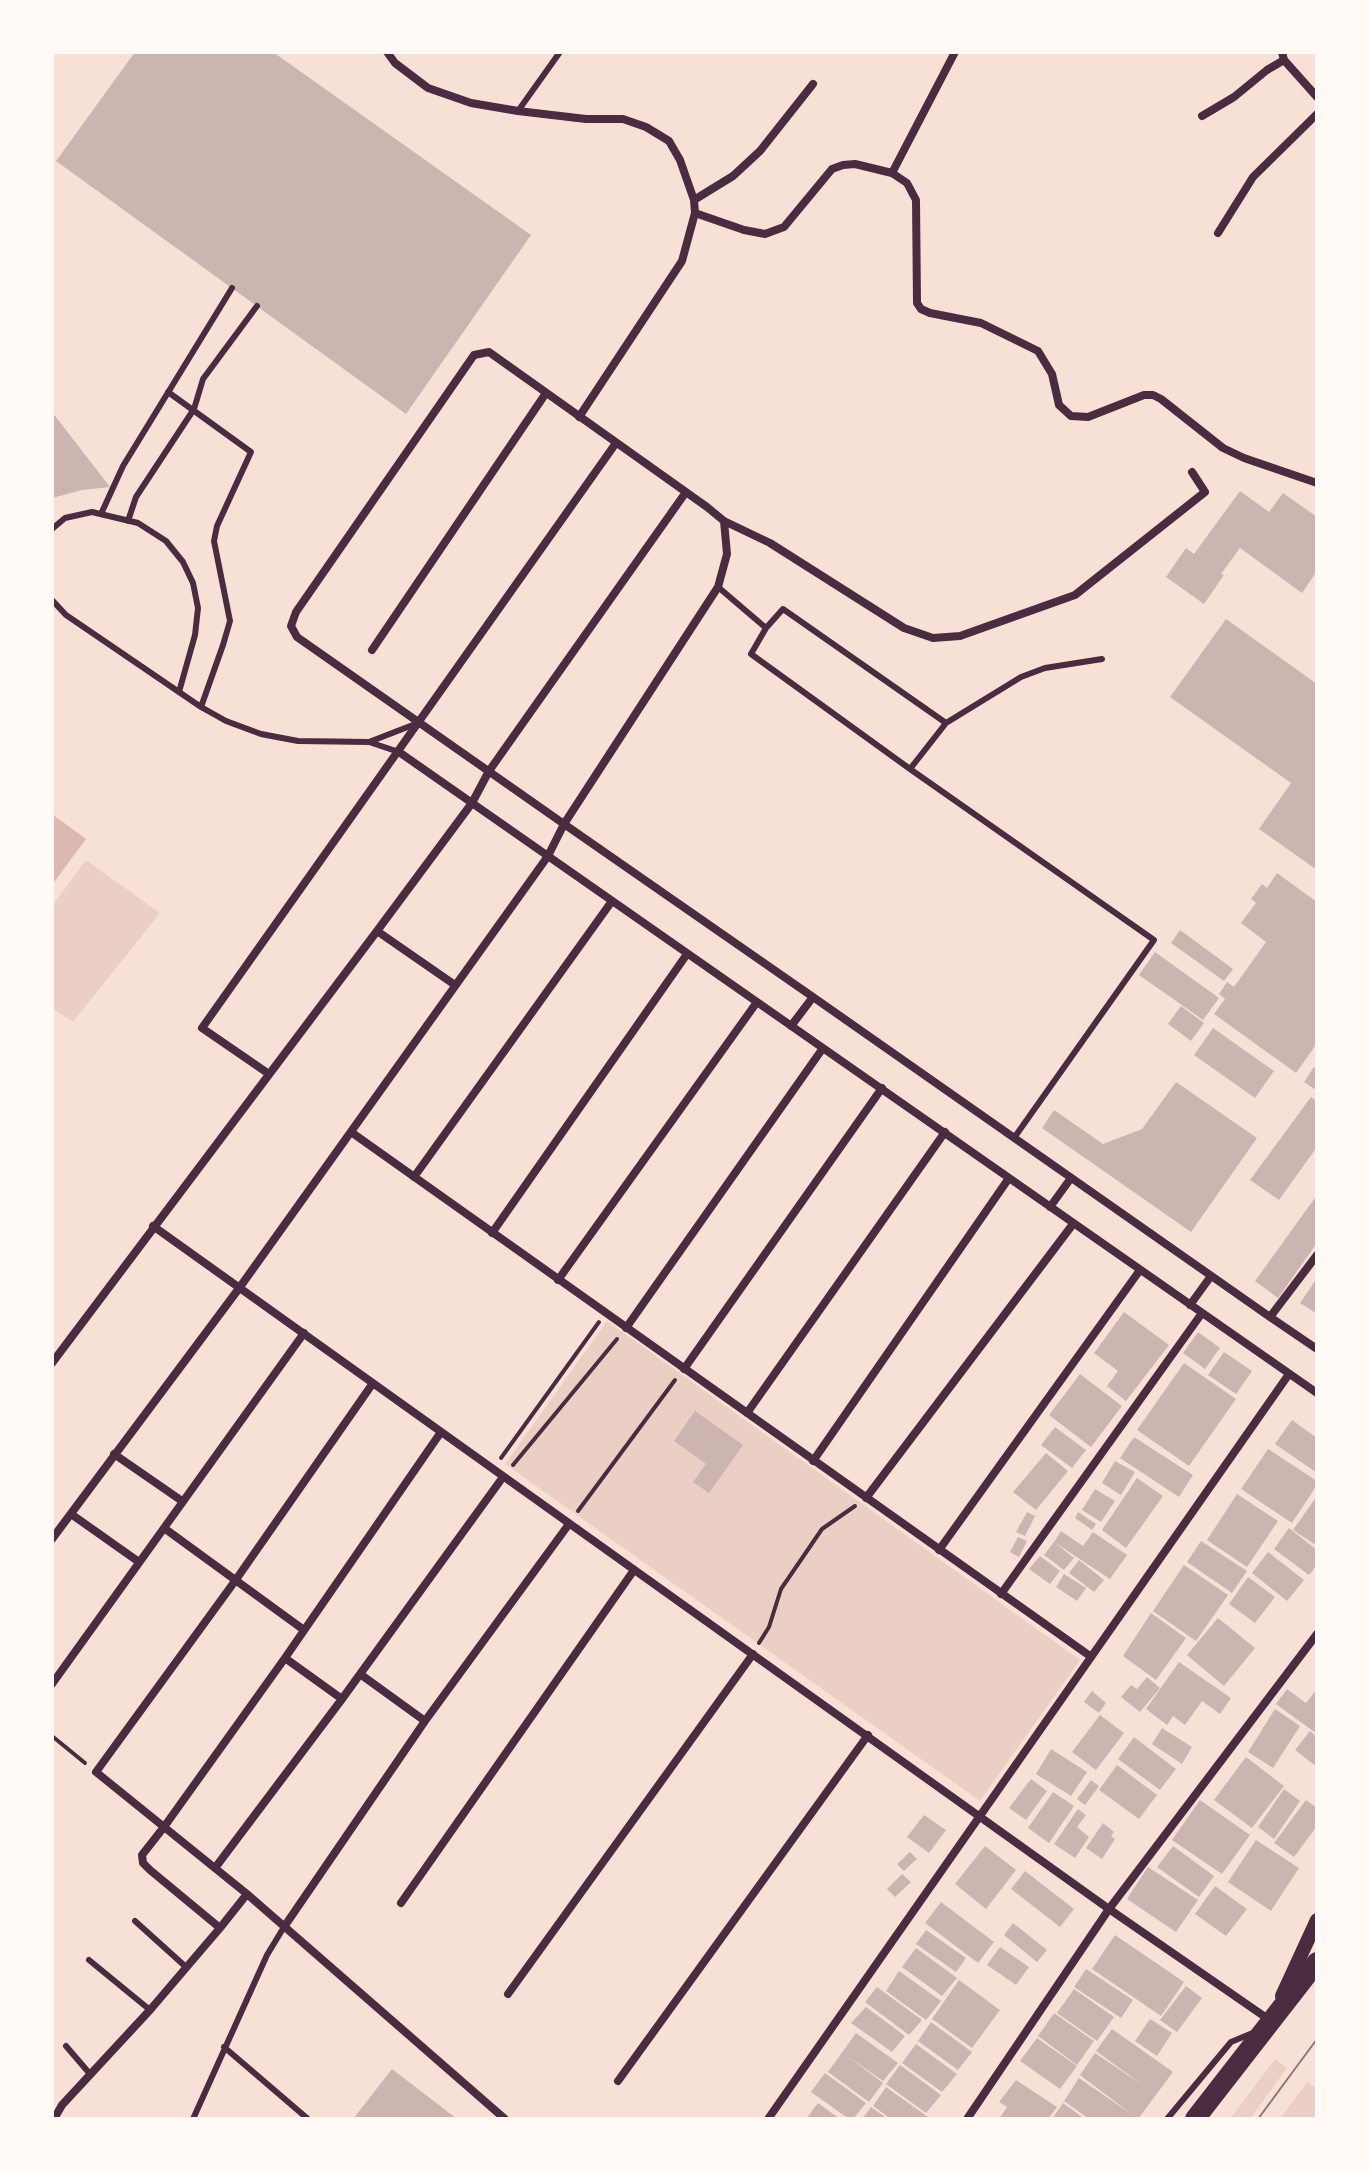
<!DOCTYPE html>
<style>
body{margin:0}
#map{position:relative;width:1369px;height:2171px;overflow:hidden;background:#f7e1d7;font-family:Figtree,sans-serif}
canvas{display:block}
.frame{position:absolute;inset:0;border:54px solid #fffaf5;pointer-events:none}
</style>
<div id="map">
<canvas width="1369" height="2171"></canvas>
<div class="frame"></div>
</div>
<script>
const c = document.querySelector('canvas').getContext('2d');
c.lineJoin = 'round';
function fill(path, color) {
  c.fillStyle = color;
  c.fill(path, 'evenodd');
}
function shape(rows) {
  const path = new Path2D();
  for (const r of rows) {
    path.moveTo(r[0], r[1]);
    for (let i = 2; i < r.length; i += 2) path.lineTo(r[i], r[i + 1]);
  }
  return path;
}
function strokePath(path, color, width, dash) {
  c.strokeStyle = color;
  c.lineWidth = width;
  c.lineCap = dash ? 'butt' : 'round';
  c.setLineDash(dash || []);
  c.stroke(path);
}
fill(shape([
 [86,860,160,913,73,1022,52,1008,52,906],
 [607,1321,1080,1660,980,1801,505,1464],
 [1275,2059,1287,2068,1250,2119,1230,2119],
 [1307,2082,1317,2089,1317,2119,1280,2119]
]), '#ebcfc5');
fill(shape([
 [52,814,86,839,52,885]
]), '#dcb8b0');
fill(shape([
 [135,52,273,52,531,235,406,414,56,161],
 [52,412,110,487,82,490,52,498],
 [1240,491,1269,512,1283,493,1317,517,1317,571,1302,593,1240,548,1221,574,1224,575,1204,604,1166,577,1186,548,1194,554],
 [1226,619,1317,684,1317,870,1259,829,1291,783,1170,697],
 [1277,873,1317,902,1317,1043,1296,1073,1214,1014,1225,999,1219,994,1227,982,1234,987,1266,942,1241,923,1256,903,1251,899,1262,884,1267,888],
 [1180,930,1233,969,1224,981,1171,943],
 [1155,952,1219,998,1203,1020,1139,975],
 [1181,1006,1204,1023,1191,1041,1168,1024],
 [1213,1028,1274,1071,1255,1098,1194,1055],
 [1314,1067,1317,1069,1316,1090,1304,1082],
 [1176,1082,1257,1138,1191,1232,1042,1128,1054,1110,1103,1144,1142,1129],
 [1311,1097,1317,1101,1317,1147,1279,1200,1250,1180],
 [1317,1195,1317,1243,1278,1298,1255,1281],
 [1317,1278,1317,1314,1300,1303],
 [1124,1312,1169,1345,1126,1401,1107,1386,1118,1371,1094,1353],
 [1198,1332,1220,1348,1205,1369,1183,1353],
 [1224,1352,1252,1371,1236,1394,1208,1375],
 [1184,1363,1236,1399,1189,1466,1137,1430],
 [1080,1374,1122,1406,1091,1447,1049,1415],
 [695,1411,743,1445,709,1493,693,1482,706,1464,674,1441],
 [1292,1420,1317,1438,1317,1473,1275,1444],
 [1055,1427,1086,1450,1072,1468,1041,1445],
 [1134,1437,1193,1475,1179,1497,1120,1458],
 [1268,1449,1317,1481,1317,1485,1292,1523,1241,1489],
 [1046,1453,1068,1471,1036,1510,1013,1492],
 [1115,1461,1135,1472,1121,1495,1102,1483],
 [1137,1478,1163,1496,1126,1548,1102,1530],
 [1095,1489,1115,1501,1101,1522,1082,1510],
 [1237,1494,1278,1521,1247,1567,1207,1540],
 [1317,1496,1317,1546,1293,1530],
 [1027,1512,1035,1516,1025,1536,1016,1532],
 [1078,1512,1096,1524,1092,1530,1075,1518],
 [1289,1528,1317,1550,1317,1565,1309,1575,1274,1549],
 [1061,1531,1083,1546,1093,1532,1127,1555,1110,1579,1054,1542],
 [1018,1537,1027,1541,1019,1557,1010,1552],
 [1201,1541,1247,1571,1232,1593,1187,1562],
 [1054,1542,1074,1558,1064,1570,1044,1555],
 [1268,1552,1304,1580,1287,1601,1252,1573],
 [1040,1556,1060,1571,1050,1584,1029,1569],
 [1079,1560,1104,1580,1094,1592,1069,1573],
 [1184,1565,1228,1595,1196,1641,1153,1611],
 [1064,1574,1086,1588,1077,1601,1056,1587],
 [1248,1577,1275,1597,1255,1623,1229,1604],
 [1151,1613,1186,1638,1156,1680,1123,1656],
 [1218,1618,1255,1648,1224,1686,1187,1655],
 [1179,1662,1231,1698,1220,1714,1202,1701,1185,1725,1173,1716,1167,1725,1146,1709],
 [1147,1677,1160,1688,1140,1712,1121,1697,1131,1685,1137,1689],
 [1287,1689,1306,1703,1317,1689,1317,1734,1276,1704],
 [1092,1691,1106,1703,1099,1713,1084,1702],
 [1275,1709,1300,1726,1273,1768,1248,1752],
 [1100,1715,1124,1733,1096,1770,1072,1752],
 [1162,1728,1192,1747,1182,1764,1152,1744],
 [1310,1731,1317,1737,1317,1767,1295,1750],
 [1134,1737,1176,1769,1160,1790,1118,1759],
 [1051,1749,1087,1772,1071,1796,1036,1774],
 [1246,1757,1284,1786,1252,1828,1214,1800],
 [1117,1765,1157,1795,1139,1819,1099,1790],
 [1031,1779,1047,1791,1026,1820,1009,1808],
 [1091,1780,1099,1786,1085,1805,1077,1799],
 [1284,1789,1300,1801,1274,1839,1258,1827],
 [1053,1792,1074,1806,1049,1843,1028,1828],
 [1200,1800,1250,1835,1222,1874,1172,1840],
 [1306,1800,1317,1808,1317,1826,1294,1857,1274,1843],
 [1078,1809,1086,1815,1077,1827,1089,1837,1075,1858,1054,1844],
 [924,1815,946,1830,929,1853,907,1837],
 [1103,1823,1114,1832,1111,1836,1115,1839,1102,1859,1086,1848],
 [1256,1840,1299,1868,1271,1911,1228,1882],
 [985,1846,1016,1870,986,1909,955,1884],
 [1173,1846,1214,1876,1199,1897,1157,1867],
 [910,1852,917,1859,904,1871,897,1864],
 [1148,1867,1198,1900,1176,1932,1127,1899],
 [1025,1871,1074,1909,1060,1927,1011,1889],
 [902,1874,911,1882,895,1897,887,1889],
 [1215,1886,1247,1909,1226,1936,1195,1914],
 [941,1902,994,1942,978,1963,925,1923],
 [1013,1923,1047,1950,1037,1962,1004,1935],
 [926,1930,966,1958,956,1972,916,1944],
 [1115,1935,1184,1982,1161,2016,1092,1969],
 [1000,1947,1029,1967,1016,1985,987,1965],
 [916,1948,957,1978,942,1996,902,1967],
 [1086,1969,1133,2000,1121,2018,1074,1987],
 [899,1971,941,2001,926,2020,886,1991],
 [959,1980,1000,2010,972,2048,932,2019],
 [1186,1986,1202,1998,1177,2032,1160,2020],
 [877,1987,922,2020,909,2035,865,2002],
 [1074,1989,1114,2017,1097,2041,1057,2013],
 [866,2007,905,2036,892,2052,851,2023],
 [1054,2013,1094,2041,1077,2065,1038,2036],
 [1150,2019,1172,2033,1157,2056,1135,2041],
 [931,2022,972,2052,958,2070,918,2041],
 [1112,2029,1173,2072,1138,2119,1089,2119,1064,2101,1079,2078,1134,2116,1080,2075,1095,2053,1144,2086,1096,2051],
 [856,2033,898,2063,883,2081,846,2055,883,2083,869,2102,828,2072],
 [1037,2038,1077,2066,1060,2089,1020,2061],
 [916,2044,957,2074,942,2092,902,2063],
 [900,2065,941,2095,926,2113,886,2084],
 [392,2069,457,2119,353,2119],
 [825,2073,866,2103,853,2119,849,2119,811,2092],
 [1016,2080,1057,2107,1048,2119,999,2119,1007,2107,999,2102],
 [886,2087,928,2117,926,2119,891,2119,873,2106],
 [818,2103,840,2119,806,2119],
 [1063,2103,1085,2119,1052,2119],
 [871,2107,888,2119,862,2119]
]), '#ccb4b1');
strokePath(shape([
 [501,1458,599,1322],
 [513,1465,617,1339],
 [578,1511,675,1380],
 [759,1643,769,1627,781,1589,822,1529,855,1506],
 [52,1736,85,1763]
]), '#4a2c40', 4);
strokePath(shape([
 [518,111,560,52],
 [168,392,251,452,217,526,214,541,230,621,223,645,201,707],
 [101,514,123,466,232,288],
 [128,521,136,497,194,409,203,379,257,306],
 [52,529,65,518,92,512,138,523,166,541,183,562,193,583,198,608,195,635,179,692],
 [718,587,766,628,783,609,946,723,910,769,1154,940,1014,1138],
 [52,600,66,615,201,707,226,721,261,734,298,741,369,742,399,752],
 [766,628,751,654,910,769],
 [946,723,1021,677,1045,668,1102,659],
 [369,742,418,723],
 [135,1921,186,1967],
 [89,1960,150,2010],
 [66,2046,90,2074],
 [224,2047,308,2119],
 [193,2119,267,1955,284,1927],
 [1167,2119,1231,2042,1255,2032]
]), '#4a2c40', 6);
strokePath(shape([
 [387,52,395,63,428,88,471,103,518,111,586,119,623,119,646,127,669,141,680,160,694,200,695,213,682,261,579,417],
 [1282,52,1284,60,1317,97],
 [1202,116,1234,97,1267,70,1284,60],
 [892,173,955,52],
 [694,200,733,176,760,151,813,84],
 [695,213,744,230,765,234,784,227,832,169,843,165,855,164,892,173,907,183,916,200,917,303,921,309,930,313,981,323,1038,351,1052,374,1059,405,1071,416,1088,417,1144,395,1153,395,1161,399,1223,448,1244,458,1317,483],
 [1218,233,1253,177,1317,114],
 [724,521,770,543,904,628,933,638,960,636,1075,595,1205,492,1192,472],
 [372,650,546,393],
 [399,752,1317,1393],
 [377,931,455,985],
 [791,1026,813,997],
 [269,1074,202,1028,616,443],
 [351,1132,1090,1656],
 [414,1177,612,901],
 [1050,1207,1071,1178],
 [153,1226,1109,1909,1271,2021],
 [492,1233,687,954],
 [558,1280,757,1002],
 [1190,1305,1211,1276],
 [1270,1317,1317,1255],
 [626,1328,823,1048],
 [52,1363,377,931,472,803,489,771,686,492],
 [684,1369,882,1088],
 [373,1383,235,1581,96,1772,247,1894,505,2119],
 [747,1413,945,1132],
 [114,1454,182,1501],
 [813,1461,1009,1178],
 [866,1498,1073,1224],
 [71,1514,139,1562],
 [164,1528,304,1630],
 [52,1539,240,1287,548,856,564,824,718,587,727,554,724,521,707,507,489,352,474,355,296,612,291,626,297,637,564,824,813,997,1270,1317,1317,1349],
 [939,1550,1140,1270],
 [1001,1594,1202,1313],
 [285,1658,342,1699],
 [360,1674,425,1721],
 [52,1684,304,1333],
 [215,1868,342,1699,503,1477],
 [247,1894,220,1928,150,1870,143,1863,142,1855,164,1827,285,1658,441,1432],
 [401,1903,634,1570],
 [284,1927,425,1721,569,1524],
 [508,1994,753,1654],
 [618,2081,868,1735],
 [54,2119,62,2105,150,2010,220,1928],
 [768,2119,1289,1374],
 [967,2119,1109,1909,1317,1634]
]), '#4a2c40', 8);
strokePath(shape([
 [1282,1996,1317,1920]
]), '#4a2c40', 14);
strokePath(shape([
 [1195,2119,1317,1962]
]), '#4a2c40', 20);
strokePath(shape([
 [1258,2119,1317,2039]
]), '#8f747c', 2);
</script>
